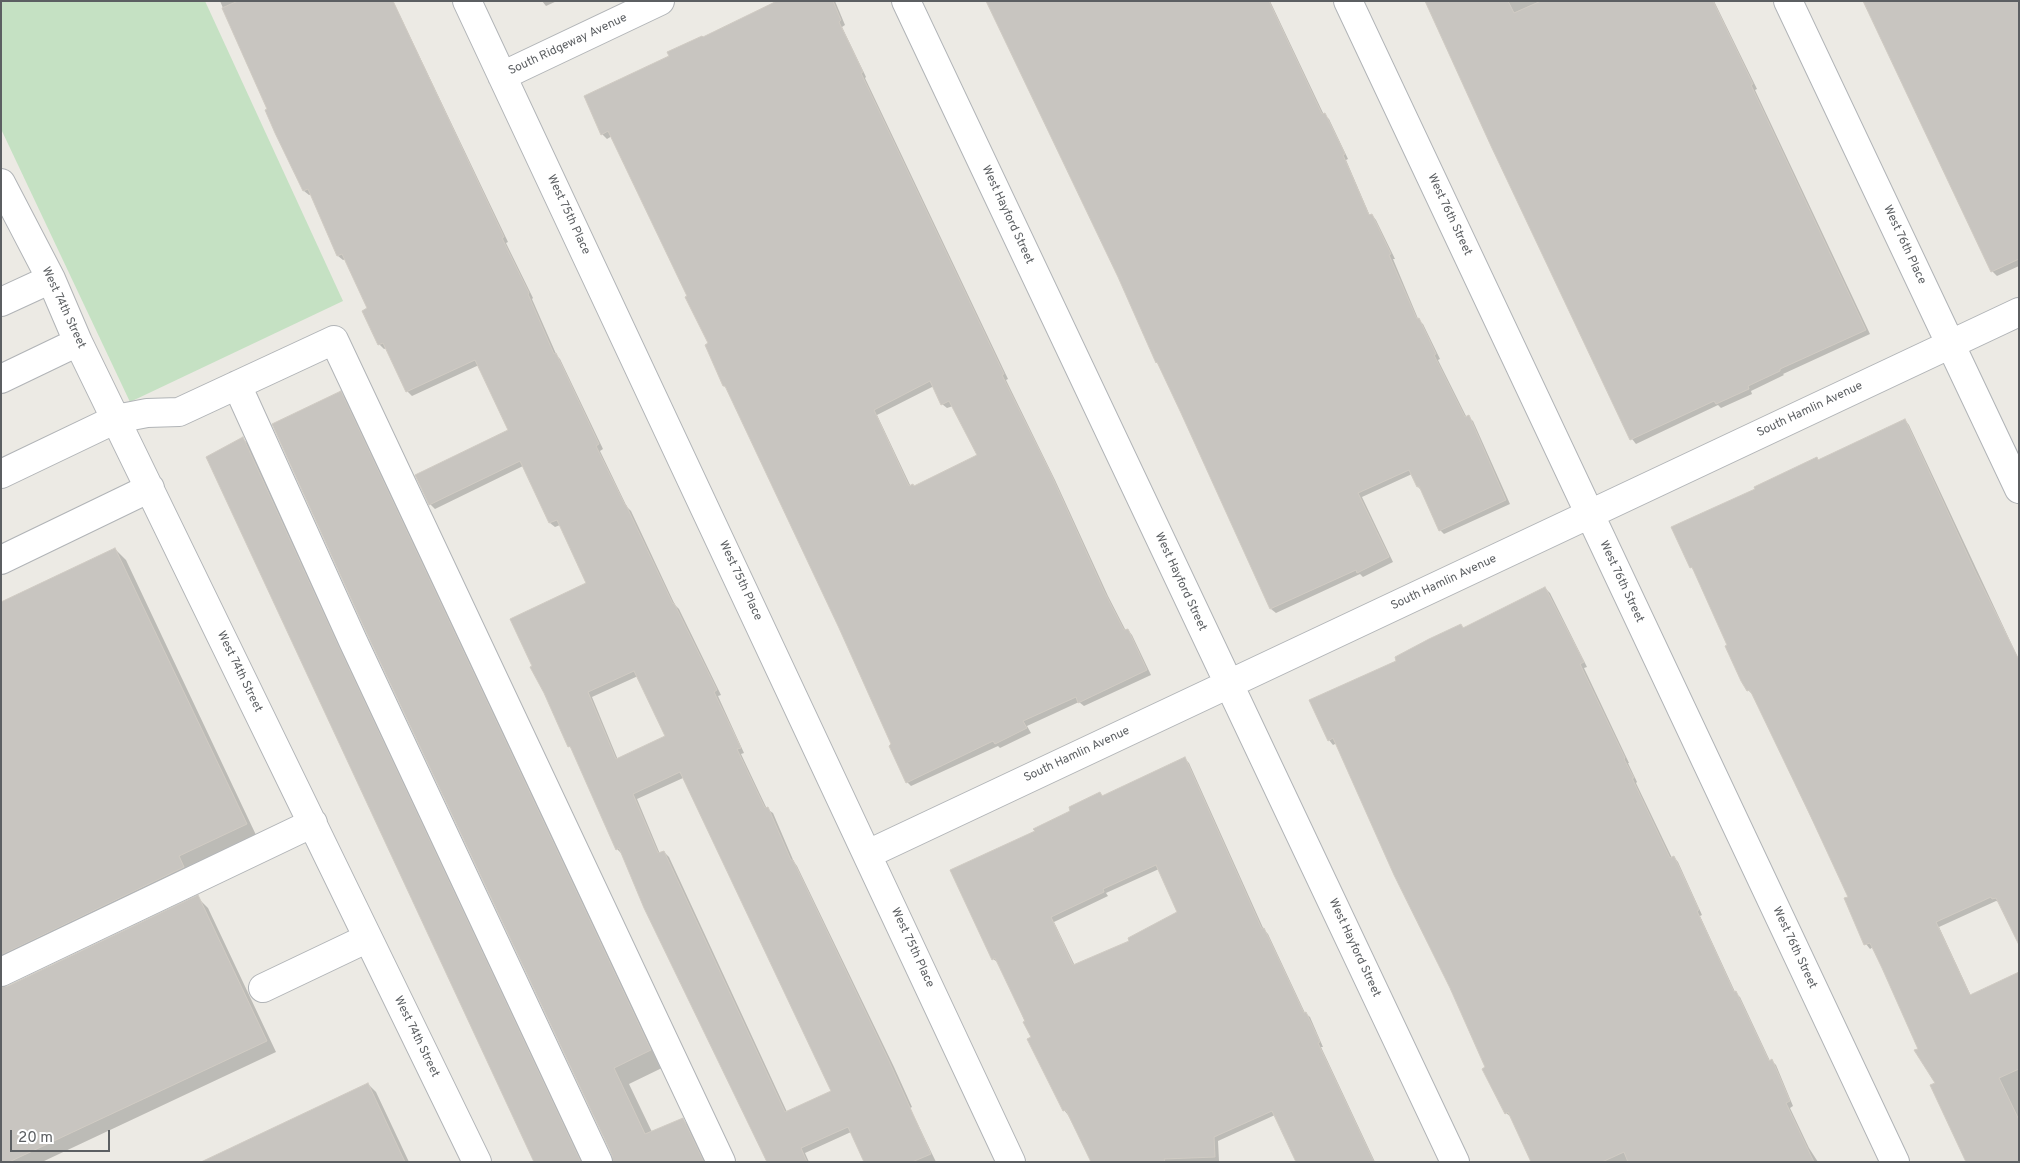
<!DOCTYPE html>
<style>
body{margin:0}
#map{position:relative;width:2020px;height:1163px;overflow:hidden;background:#eceae4;font-family:Overpass,sans-serif}
canvas{display:block}
.frame{position:absolute;inset:0;border:2px solid #5c5f62;pointer-events:none}
.scale{position:absolute;left:10px;top:1130px;width:100px;height:22px;box-sizing:border-box;border:2px solid #5c5f62;border-top:0;padding-left:6px;font-size:15px;line-height:18px;white-space:nowrap;color:#5c5f62;-webkit-text-stroke:4px #fff;paint-order:stroke}
</style>
<div id="map">
<canvas width="2020" height="1163"></canvas>
<div class="frame"></div>
<div class="scale">20 m</div>
</div>
<script>
const c = document.querySelector('canvas').getContext('2d');
c.lineJoin = 'round';
function fill(path, color) {
  c.fillStyle = color;
  c.fill(path, 'evenodd');
}
function shape(rows) {
  const path = new Path2D();
  for (const r of rows) {
    path.moveTo(r[0], r[1]);
    for (let i = 2; i < r.length; i += 2) path.lineTo(r[i], r[i + 1]);
  }
  return path;
}
function strokePath(path, color, width, dash) {
  c.strokeStyle = color;
  c.lineWidth = width;
  c.lineCap = dash ? 'butt' : 'round';
  c.setLineDash(dash || []);
  c.stroke(path);
}
function write(font, color, halo, rows, align = 'center') {
  c.font = font + ' Overpass,sans-serif';
  c.lineWidth = 4;
  c.setLineDash([]);
  c.textBaseline = 'middle';
  c.strokeStyle = halo;
  c.fillStyle = color;
  for (const [text, x, y, turn = 0] of rows) {
    c.save();
    c.translate(x, y);
    c.rotate((+turn || 0) * Math.PI / 180);
    c.textAlign = isNaN(turn) ? turn : align;
    if (halo) c.strokeText(text, 0, 0);
    c.fillText(text, 0, 0);
    c.restore();
  }
}
fill(shape([
 [1,1,205,1,343,301,130,402,1,129]
]), '#c5e1c3');
fill(shape([
 [220,1,393,1,508,242,506,243,533,298,532,299,557,356,560,359,603,449,600,451,627,507,631,511,675,605,679,609,721,695,718,696,744,753,741,754,767,809,773,813,794,862,797,866,894,1067,912,1107,910,1108,936,1162,865,1162,851,1132,805,1153,809,1162,767,1162,622,854,617,849,573,750,569,746,588,583,560,525,555,527,550,523,523,466,435,509,430,504,510,431,479,365,412,396,407,391,387,348,384,349,379,344,369,309,346,259,343,260,338,256,312,194,309,195,304,191,276,132,269,110,247,64],
 [638,676,667,736,618,760,592,697],
 [683,778,833,1092,787,1112,669,857,664,852,660,854,637,799],
 [542,1,557,1,546,6],
 [777,1,835,1,845,25,842,27,866,77,865,78,1008,379,1006,380,1055,480,1108,596,1126,631,1128,630,1132,635,1151,675,1084,706,1079,702,1027,726,1031,733,1000,748,998,746,911,786,907,782,872,697,728,389,724,386,709,344,689,297,612,136,607,139,602,134,671,56],
 [934,386,942,404,947,408,953,406,979,456,914,487,911,487,877,415],
 [988,1,1270,1,1324,115,1329,119,1348,159,1346,160,1370,216,1372,215,1376,220,1395,259,1393,259,1419,321,1423,324,1440,359,1438,360,1467,418,1468,417,1473,421,1510,504,1444,534,1440,530,1422,491,1418,487,1412,474,1362,497,1393,562,1363,577,1360,574,1276,613,1271,609,1182,413,1157,362,1119,276],
 [1428,1,1714,1,1757,89,1755,90,1870,334,1783,374,1784,375,1751,391,1752,394,1721,408,1718,405,1636,444,1632,439,1544,255],
 [2019,1,2019,266,1997,276,1992,271],
 [341,393,356,409,666,1066,629,1084,652,1132,683,1120,699,1136,711,1162,614,1162],
 [1905,420,1909,425,2019,660,2000,902,1996,901,1939,927,1971,996,2019,973,2019,1162,1937,1083,1873,947,1870,949,1866,944,1849,897,1753,695,1748,690,1695,572,1691,567,1757,490,1817,459,1819,461],
 [243,439,259,454,588,1162,536,1162],
 [115,549,126,560,256,835,189,867,194,878,1,972,1,604],
 [1545,588,1550,593,1587,667,1584,668,1629,763,1628,763,1637,782,1636,783,1672,858,1674,857,1678,862,1702,915,1700,916,1736,994,1740,997,1770,1061,1772,1061,1776,1065,1793,1106,1790,1108,1809,1148,1818,1162,1533,1162,1511,1117,1506,1113,1451,987,1337,743,1333,745,1329,740,1398,661,1461,626,1465,629],
 [1185,759,1189,763,1264,930,1268,934,1305,1013,1310,1017,1323,1047,1321,1047,1375,1162,1297,1162,1275,1115,1218,1141,1219,1161,1092,1162,1068,1115,1064,1110,999,963,993,959,1036,832,1100,793,1103,797],
 [1159,869,1179,913,1131,941,1075,966,1054,922,1108,896,1106,893],
 [197,897,208,908,276,1052,42,1162,1,1162,8,987],
 [368,1084,376,1092,409,1162,204,1162]
]), '#0003');
const building = shape([
 [238,1,393,1,504,237,502,238,529,293,528,294,554,354,556,353,599,444,596,446,625,505,626,505,673,604,674,603,717,690,714,692,741,748,737,749,765,808,768,807,791,860,793,860,889,1061,931,1154,912,1162,864,1162,848,1127,801,1148,807,1162,767,1162,644,908,619,848,616,850,570,746,568,747,544,693,530,667,532,666,510,619,586,583,557,520,549,523,520,461,429,505,415,475,508,430,475,360,406,392,383,343,378,345,362,311,367,308,342,254,337,256,308,189,303,191,275,133,265,110,267,109,222,8,238,1],
 [634,671,665,736,616,759,588,692,634,671],
 [680,772,831,1091,785,1112,664,851,658,853,633,794,680,772],
 [777,1,833,1,841,20,839,22,863,72,861,73,1004,374,1002,375,1051,474,1104,591,1124,630,1128,629,1147,670,1078,703,1076,697,1023,721,1027,728,995,744,993,741,906,783,889,746,891,744,839,628,725,386,723,386,705,345,708,343,685,297,687,296,608,131,601,135,584,96,669,56,667,52,702,36,703,37,777,1],
 [930,381,941,405,949,401,977,455,914,486,913,484,909,486,874,410,930,381],
 [986,1,1269,1,1322,114,1325,113,1345,154,1343,155,1369,215,1372,214,1391,254,1389,255,1417,319,1419,318,1436,354,1434,355,1465,417,1469,415,1506,500,1439,531,1419,486,1417,487,1409,470,1358,493,1389,557,1357,573,1356,570,1270,609,1181,413,1157,362,1156,363,1118,277,986,1],
 [1425,1,1508,1,1514,13,1541,1,1713,1,1753,84,1751,85,1866,330,1780,369,1780,371,1748,386,1749,389,1716,404,1714,401,1630,440,1491,146,1425,1],
 [1863,1,2019,1,2019,259,1991,272,1863,1],
 [341,391,651,1050,614,1068,645,1134,683,1118,704,1162,613,1162,612,1155,367,634,272,424,341,391],
 [1905,419,1975,571,2019,660,2019,945,1996,898,1992,899,1991,897,1936,922,1970,995,2019,972,2019,1069,1999,1078,2019,1120,2019,1162,1966,1162,1930,1085,1935,1083,1914,1050,1918,1049,1882,968,1870,943,1864,945,1844,898,1848,897,1811,817,1750,690,1747,691,1741,681,1725,646,1727,645,1692,567,1690,568,1671,527,1755,489,1754,487,1817,457,1818,460,1905,419],
 [243,437,339,647,581,1162,534,1162,206,457,243,437],
 [115,548,247,824,179,856,184,867,1,955,1,602,115,548],
 [1545,587,1584,662,1580,664,1625,758,1624,759,1634,778,1632,778,1670,858,1674,856,1699,910,1697,911,1734,992,1736,991,1769,1061,1772,1059,1790,1101,1786,1103,1814,1162,1628,1162,1624,1152,1602,1162,1531,1162,1508,1112,1505,1114,1482,1069,1485,1067,1450,988,1394,875,1333,738,1328,741,1309,700,1396,661,1395,657,1429,639,1461,624,1463,628,1545,587],
 [1185,757,1262,929,1264,928,1304,1013,1306,1012,1320,1042,1318,1043,1374,1162,1296,1162,1272,1111,1214,1137,1215,1157,1164,1159,1165,1162,1091,1162,1066,1110,1063,1111,1027,1039,1031,1037,1023,1022,1025,1021,995,958,992,960,950,870,1035,831,1033,829,1070,811,1069,807,1100,792,1102,796,1185,757],
 [1156,865,1177,912,1128,938,1129,941,1073,965,1051,917,1104,892,1103,889,1156,865],
 [198,895,267,1041,9,1162,1,1162,1,987,8,986,198,895],
 [368,1083,405,1162,201,1162,368,1083]
]);
fill(building, '#c8c5c0');
strokePath(building, '#d0cbc3', 1);
const minor = shape([
 [467,1,1011,1162],
 [906,1,1455,1162],
 [1348,1,1895,1162],
 [1788,1,2019,489],
 [502,76,660,1],
 [1,183,51,279,78,342,477,1162],
 [1,302,51,279],
 [1,379,78,342],
 [237,385,353,641,598,1162],
 [1,474,116,419,147,413,179,412,334,340,721,1162],
 [1,560,150,488],
 [868,854,2019,312],
 [1,972,313,823],
 [263,988,368,938]
]);
strokePath(minor, '#b1b4b7', 30);
strokePath(minor, '#fff', 28);
write('12px', '#5c5f62', '#fff', [
 ["South Ridgeway Avenue",568,45,-25],
 ["West 75th Place",568,215,65],
 ["West Hayford Street",1007,215,65],
 ["West 76th Street",1449,215,65],
 ["West 76th Place",1904,245,65],
 ["West 74th Street",63,308,65],
 ["South Hamlin Avenue",1810,410,-25],
 ["West 75th Place",740,581,65],
 ["West Hayford Street",1180,582,65],
 ["West 76th Street",1621,582,65],
 ["South Hamlin Avenue",1444,583,-25],
 ["West 74th Street",239,672,64],
 ["South Hamlin Avenue",1077,755,-25],
 ["West 75th Place",912,948,65],
 ["West Hayford Street",1354,948,65],
 ["West 76th Street",1794,948,65],
 ["West 74th Street",416,1037,64]
]);
</script>
